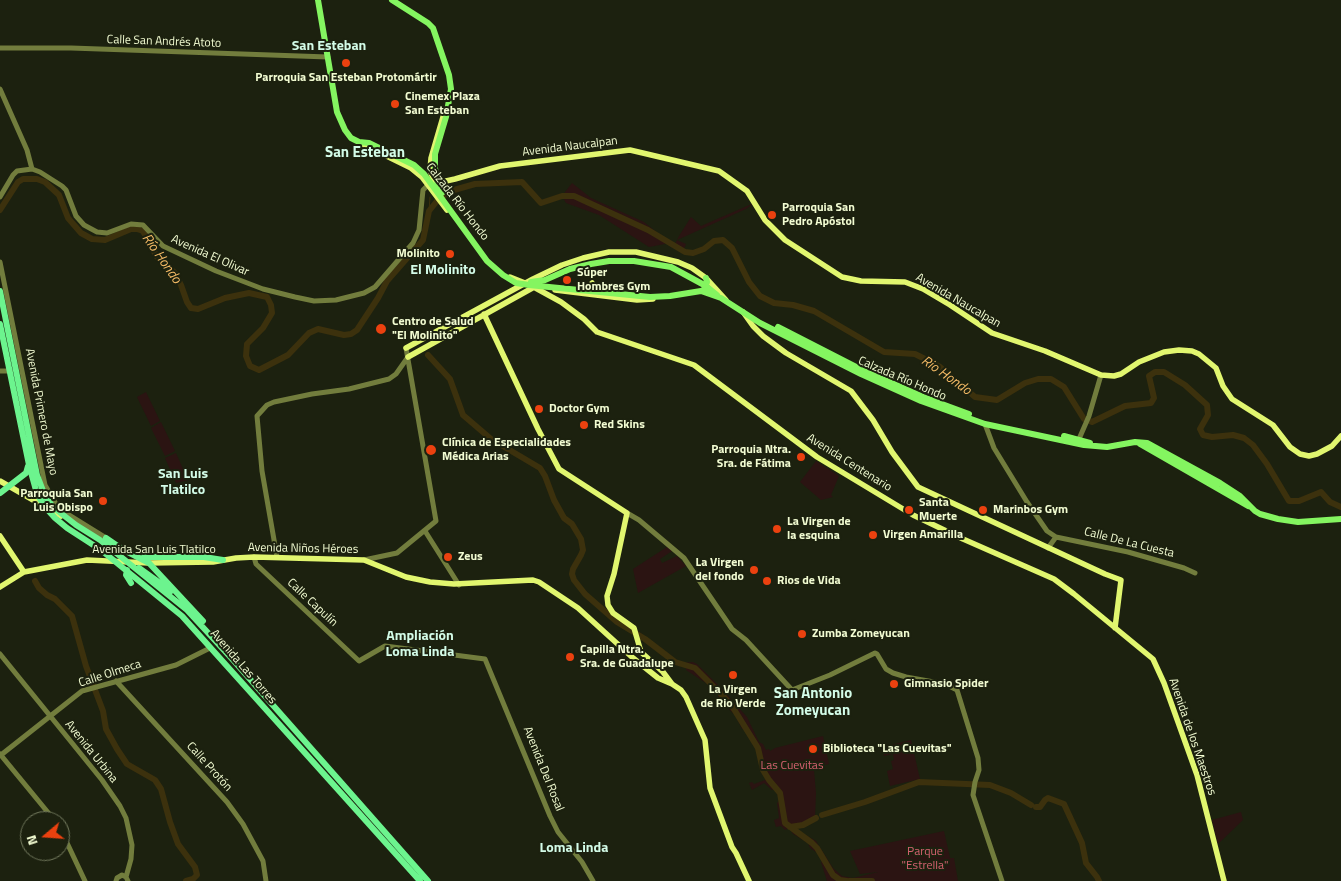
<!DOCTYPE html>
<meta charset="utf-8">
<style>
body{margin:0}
#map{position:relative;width:1341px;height:881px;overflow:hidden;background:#1c210f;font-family:"Titillium Web",sans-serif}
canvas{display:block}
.north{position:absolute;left:20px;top:811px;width:50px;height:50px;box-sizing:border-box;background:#1c210f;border:1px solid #72795d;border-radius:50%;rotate:252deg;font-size:14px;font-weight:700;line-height:20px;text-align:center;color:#f2fcd2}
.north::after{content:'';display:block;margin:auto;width:18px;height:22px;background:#eb410f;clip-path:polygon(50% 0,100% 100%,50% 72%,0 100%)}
</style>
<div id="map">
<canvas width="1341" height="881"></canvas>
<div class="north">N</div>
</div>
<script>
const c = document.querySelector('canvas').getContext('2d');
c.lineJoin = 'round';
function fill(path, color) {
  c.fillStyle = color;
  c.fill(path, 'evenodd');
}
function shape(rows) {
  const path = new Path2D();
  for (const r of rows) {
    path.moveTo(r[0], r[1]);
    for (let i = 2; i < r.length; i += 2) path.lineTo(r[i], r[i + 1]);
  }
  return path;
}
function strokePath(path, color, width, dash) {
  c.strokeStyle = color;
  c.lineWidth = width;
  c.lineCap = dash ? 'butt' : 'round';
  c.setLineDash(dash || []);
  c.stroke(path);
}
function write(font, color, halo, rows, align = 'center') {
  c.font = font + ' "Titillium Web",sans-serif';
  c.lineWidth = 4;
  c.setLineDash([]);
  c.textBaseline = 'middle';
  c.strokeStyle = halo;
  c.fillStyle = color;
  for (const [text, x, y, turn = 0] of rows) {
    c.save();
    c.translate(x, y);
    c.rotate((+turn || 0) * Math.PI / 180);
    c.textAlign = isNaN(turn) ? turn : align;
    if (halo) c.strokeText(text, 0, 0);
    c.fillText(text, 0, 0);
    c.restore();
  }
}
fill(shape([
 [572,183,591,198,644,222,670,243,649,247,599,215,566,203,562,196],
 [754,203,746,209,677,240,686,244,683,251,674,246,679,236,691,217,701,226],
 [146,392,160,421,151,426,137,397],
 [161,422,175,451,165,456,151,428],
 [176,453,188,480,176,483,165,458],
 [816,461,839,476,831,495,833,497,821,500,800,482],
 [667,547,672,551,660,559,662,563,677,556,686,566,638,593,633,569],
 [638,631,681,663,693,662,697,664,721,688,747,717,759,742,763,744,766,750,769,749,770,751,775,748,823,736,829,764,815,767,814,770,816,793,815,818,803,825,792,827,816,841,833,868,842,876,853,878,878,872,860,874,850,851,944,831,950,858,954,858,958,881,827,881,821,862,823,861,819,854,810,848,808,843,793,834,789,828,785,830,781,826,776,827,774,820,779,818,777,803,780,800,775,790,772,790,764,783,752,790,749,783,752,782,754,784,765,780,767,774,759,747,747,729,742,729,735,715,718,699,718,693,712,687,686,670,686,667,675,664,638,636],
 [911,740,920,779,890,786,887,771,893,769,891,761,894,760,893,754,884,756,882,747],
 [1241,812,1243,820,1218,844,1212,820]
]), '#2b1412');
strokePath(shape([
 [429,211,430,197]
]), '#3c310d', 1);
strokePath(shape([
 [445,195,454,190,475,184,522,182,541,203,562,196,574,196,648,230,685,252,693,253,704,249,714,241,723,240,732,248,749,282,760,296,774,303,793,305,814,311,884,352,915,354,929,361,940,367,975,397,997,400,1025,383,1038,379,1051,379,1064,387,1084,419,1092,422,1125,406,1151,403,1154,398,1149,376,1155,372,1164,372,1185,385,1207,405,1208,415,1200,429,1203,435,1212,437,1233,435,1244,438,1253,445,1267,464,1289,501,1299,501,1321,492,1330,502,1341,507],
 [0,210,18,182,23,179,37,179,45,182,59,195,68,218,81,233,92,239,105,240,131,229,137,229,143,231,157,257,175,273,181,285,187,302,191,308,198,309,225,298,249,293,267,297,271,305,272,313,263,328,247,344,246,356,250,366,259,370,288,355,309,333,318,329,344,335,351,334,357,330,378,298,387,281,423,240,429,211,437,201],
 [428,355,450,379,463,415,491,439,540,468,545,476,554,500,564,518,572,524,581,539,583,550,581,555,573,569,572,574,574,580,585,594,617,622,645,639,675,662,695,668,723,696,732,706,758,748,763,770,769,780,780,793,785,823,812,843,817,848,833,875,840,880,847,881],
 [35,581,39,588,47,595,55,599,72,616,86,666,103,711,106,729,117,749,127,764,155,780,161,789,170,822,178,844,195,867,197,875,193,879,186,881],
 [1036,807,1040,807,1045,800,1048,798,1064,804,1082,843,1086,863,1097,877,1099,881],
 [822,815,865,802,919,782,990,785,1011,793,1031,805],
 [790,827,803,825,816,818],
 [849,881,872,881]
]), '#3c310d', 6);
strokePath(shape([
 [0,48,71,48,328,57],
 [0,89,27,150,32,169],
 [0,197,13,175,17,171,32,169,40,172,62,186,66,190,76,216,84,225,97,232,107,233,131,224,143,225,163,246,216,271,263,289,295,297,314,301,336,300,364,293,375,287,413,243,419,230,423,190,428,185],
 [0,262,45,485,56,504,64,512,106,538],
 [0,371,10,371],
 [985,424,994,448,1027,502,1047,531,1056,537,1048,548],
 [1079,439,1089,416,1101,375],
 [627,513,639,520,684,558,732,629,746,640,792,690,830,675,875,653,877,654,886,669,893,673,906,677,945,684,957,690,978,758,979,770,975,782,973,795,1002,881],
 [425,531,459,585],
 [1056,537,1128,552,1184,568,1195,573],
 [254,557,256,564,359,661,385,646,485,659,550,816,558,832,582,862,593,881],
 [277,557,262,471,257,416,267,405,274,402,312,394,349,389,389,379,396,374,408,357],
 [364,560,397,553,436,521,406,348],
 [0,654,102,780,120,806,126,818,132,845,131,859,126,877],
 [116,681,227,802,243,824,263,861,266,881],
 [0,754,55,821],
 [1,755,82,691,176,665,210,648],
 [60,828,85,881],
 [116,881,117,878,122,875,126,877,128,881]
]), '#727d3d', 5);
strokePath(shape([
 [360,143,411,168,422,177,447,210],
 [428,185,455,179,500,166,630,150,719,171,747,191,765,220,785,240,842,277,861,281,905,282,923,289,950,305,992,333,1045,351,1101,375,1114,376,1121,374,1139,362,1164,352,1179,350,1192,351,1199,354,1216,368,1223,386,1232,399,1273,425,1290,447,1300,454,1309,456,1317,454,1332,446,1341,436],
 [436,187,430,170,431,158,445,110],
 [510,277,530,285,561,302,584,319,597,332,694,365,817,457,913,515,963,539,1054,579,1074,594,1153,659,1164,683,1197,775,1224,881],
 [592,283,595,288,603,290],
 [555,290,637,300,653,299],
 [743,312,753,326,763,336,786,353,851,391,873,420,892,452,918,487,1105,574,1121,580,1115,628],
 [484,314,538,429,559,469,627,513,614,574,607,596,608,605,613,613,634,628,641,652,663,672,672,684,681,690,686,697,705,740,710,788,732,847,736,853,749,881],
 [406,348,533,279,562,265,583,258,609,252,636,252,678,262,692,268,706,278,726,300],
 [408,357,536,286],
 [0,481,61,516],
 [0,536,24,572],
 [0,587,24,572,87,560,149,563,213,562,236,558,254,557,364,560,406,577,430,582,454,584,533,580,539,582,578,608,633,658,658,678,672,684]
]), '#e1f66f', 5.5);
strokePath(shape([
 [318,0,337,112,345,130,351,138,359,142,369,143,414,165,424,174,487,261,503,275,516,283,529,285,650,297,670,296,701,291,721,298,760,323,861,374,921,401,985,424,1084,445,1107,447,1135,442,1147,443,1220,483,1240,496,1255,511,1260,514,1278,519,1298,522,1341,519],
 [392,0,428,23,433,28,449,75,451,89,446,117,435,154,435,168,438,186,442,193],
 [531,282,545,280,570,269,591,264,609,261,634,261,671,267,706,286,717,295],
 [704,289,707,282,706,278],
 [778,327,860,369,923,397,969,414],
 [1064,436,1090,443],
 [1140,444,1248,506]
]), '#84f560', 6);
strokePath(shape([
 [0,291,37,475,45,496,53,507,76,525,100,540,187,610,234,661,428,881],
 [0,324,29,465,37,494,45,507,55,518,67,528,101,550,182,616,420,881],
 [0,493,26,473,28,466],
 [106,538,122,549,149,563,203,621],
 [144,557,204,557,223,560],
 [139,568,171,591],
 [127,570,126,575,131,583]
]), '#6cf48e', 6);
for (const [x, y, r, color] of [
 [346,63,5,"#eb410f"],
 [395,104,5,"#eb410f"],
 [772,215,5,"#eb410f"],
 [450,254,5,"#eb410f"],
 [567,280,5,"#eb410f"],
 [381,329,6,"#eb410f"],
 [539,409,5,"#eb410f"],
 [584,425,5,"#eb410f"],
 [431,450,6,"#eb410f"],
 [801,457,5,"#eb410f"],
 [103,501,5,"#eb410f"],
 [909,510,5,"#eb410f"],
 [983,510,5,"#eb410f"],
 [777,529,5,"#eb410f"],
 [873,535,5,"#eb410f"],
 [448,557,5,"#eb410f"],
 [754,570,5,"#eb410f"],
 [767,581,5,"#eb410f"],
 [802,634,5,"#eb410f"],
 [570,657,5,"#eb410f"],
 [733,675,5,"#eb410f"],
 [894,684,5,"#eb410f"],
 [813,749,5,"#eb410f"]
]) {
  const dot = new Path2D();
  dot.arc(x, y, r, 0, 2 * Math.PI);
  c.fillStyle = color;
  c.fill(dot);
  strokePath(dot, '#1c210f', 2);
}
write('12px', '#f2fcd2', '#1c210f', [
 ["Calle San Andrés Atoto",164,42,2],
 ["Avenida Naucalpan",570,147,-7],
 ["Calzada Río Hondo",457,202,52],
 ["Avenida El Olivar",210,256,24],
 ["Avenida Naucalpan",958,301,30],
 ["Calzada Río Hondo",902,379,23],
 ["Avenida Primero de Mayo",41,412,79],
 ["Avenida Centenario",849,463,32],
 ["Calle De La Cuesta",1129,543,14],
 ["Avenida Niños Héroes",303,549,1],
 ["Avenida San Luis Tlatilco",154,550],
 ["Calle Capulín",312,603,43],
 ["Avenida Las Torres",243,667,49],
 ["Calle Olmeca",110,674,-18],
 ["Avenida de los Maestros",1192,737,71],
 ["Avenida Urbina",91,752,51],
 ["Calle Protón",209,767,48],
 ["Avenida Del Rosal",543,769,68]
]);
write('bold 12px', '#f2fcd2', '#1c210f', [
 ["Parroquia San Esteban Protomártir",346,78,"center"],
 ["Cinemex Plaza",405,97],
 ["San Esteban",405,111],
 ["Parroquia San",782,208],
 ["Pedro Apóstol",782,222],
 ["Molinito",440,254,"right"],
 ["Súper",577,273],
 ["Hombres Gym",577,287],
 ["Centro de Salud",392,322],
 ["\"El Molinito\"",392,336],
 ["Doctor Gym",549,409],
 ["Red Skins",594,425],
 ["Clínica de Especialidades",442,443],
 ["Médica Arias",442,457],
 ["Parroquia Ntra.",791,450,"right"],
 ["Sra. de Fátima",791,464,"right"],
 ["Parroquia San",93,494,"right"],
 ["Luis Obispo",93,508,"right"],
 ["Santa",919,503],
 ["Muerte",919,517],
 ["Marinbos Gym",993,510],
 ["La Virgen de",787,522],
 ["la esquina",787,536],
 ["Virgen Amarilla",883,535],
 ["Zeus",458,557],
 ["La Virgen",744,563,"right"],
 ["del fondo",744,577,"right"],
 ["Rios de Vida",777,581],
 ["Zumba Zomeyucan",812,634],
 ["Capilla Ntra.",580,650],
 ["Sra. de Guadalupe",580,664],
 ["Gimnasio Spider",904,684],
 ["La Virgen",733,690,"center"],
 ["de Rio Verde",733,704,"center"],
 ["Biblioteca \"Las Cuevitas\"",823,749]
], 'left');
write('12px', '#d76271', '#1c210f', [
 ["Las Cuevitas",792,766],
 ["Parque",925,852],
 ["\"Estrella\"",925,866]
]);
write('bold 14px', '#d3fce8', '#1c210f', [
 ["San Esteban",329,47],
 ["El Molinito",443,271],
 ["San Luis",183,475],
 ["Tlatilco",183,491],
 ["Ampliación",420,637],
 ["Loma Linda",420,653],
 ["Loma Linda",574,849]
]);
write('italic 14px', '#f5bb66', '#1c210f', [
 ["Río Hondo",161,259,55],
 ["Rio Hondo",946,376,35]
]);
write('bold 15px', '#d3fce8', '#1c210f', [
 ["San Esteban",365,153],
 ["San Antonio",813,694],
 ["Zomeyucan",813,711]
]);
</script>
